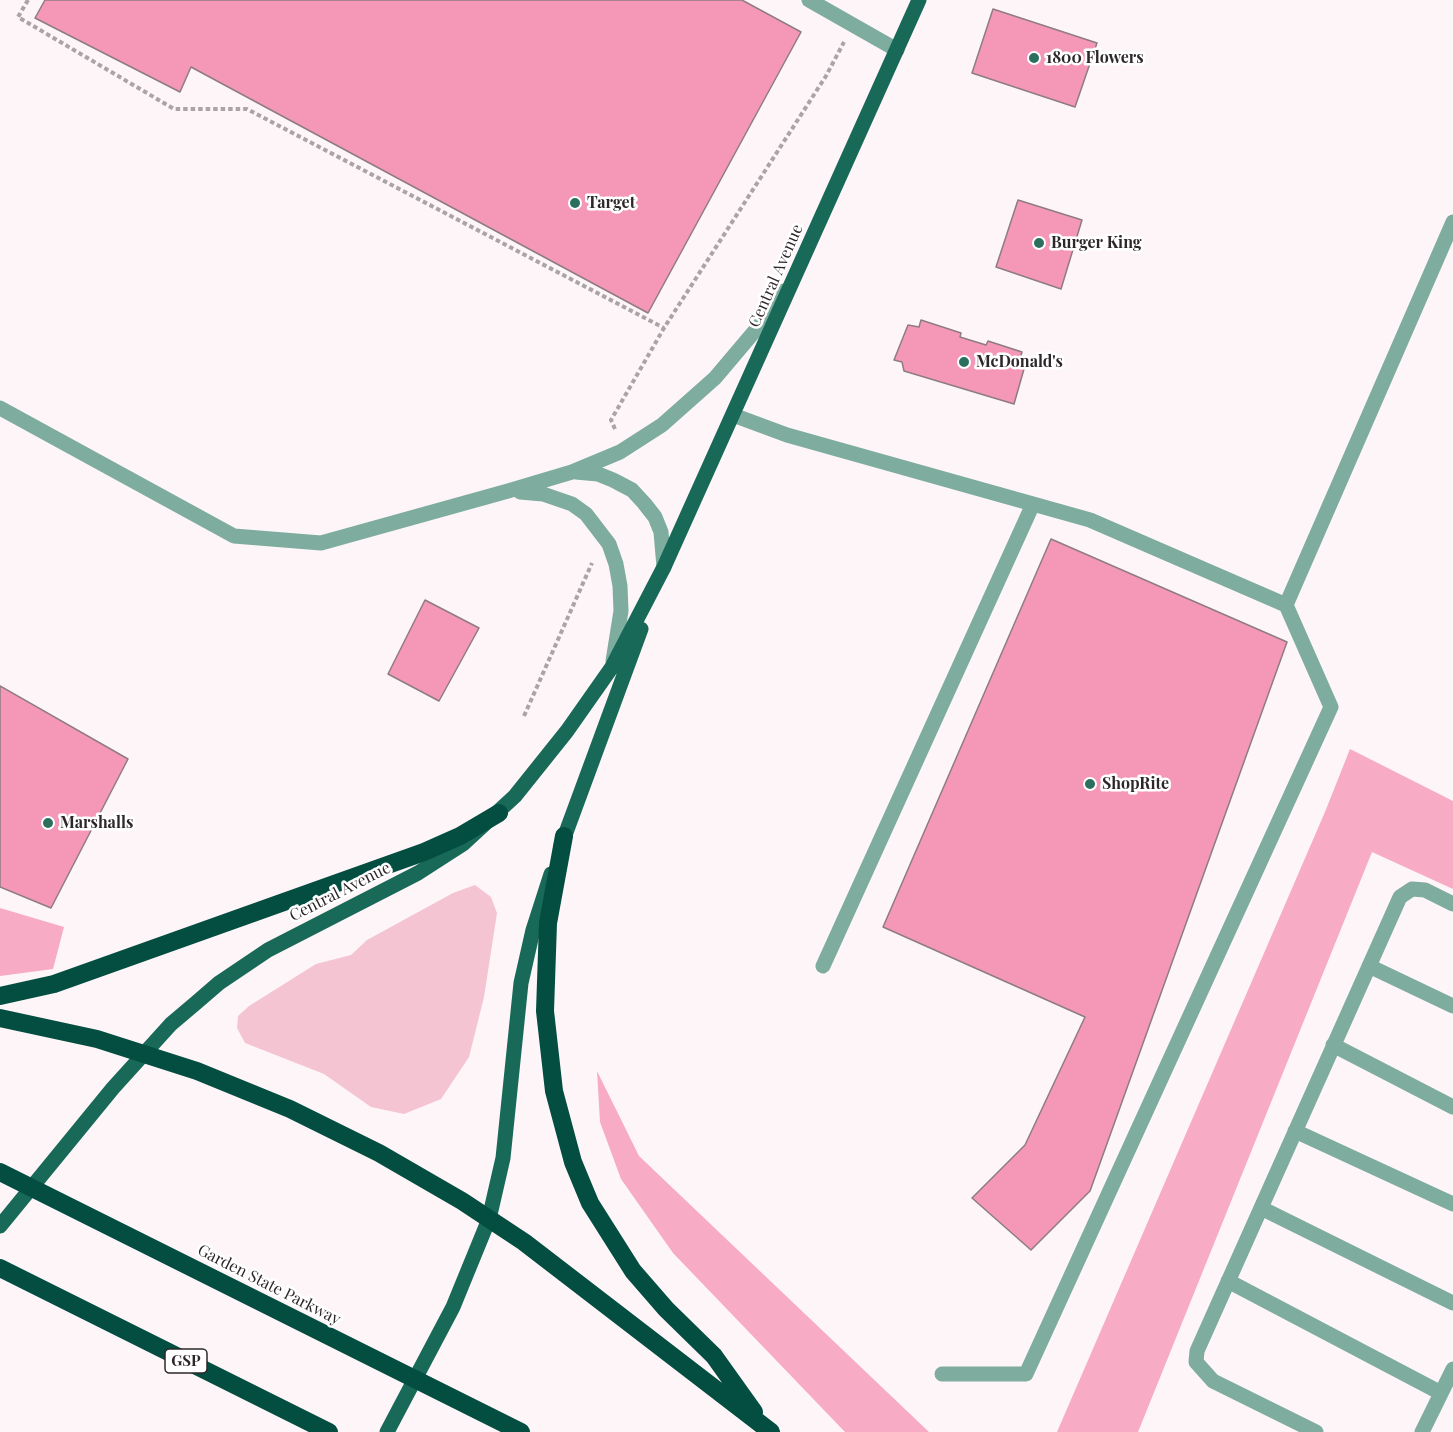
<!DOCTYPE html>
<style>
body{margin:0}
canvas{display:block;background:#fdf5f7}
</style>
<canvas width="1453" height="1432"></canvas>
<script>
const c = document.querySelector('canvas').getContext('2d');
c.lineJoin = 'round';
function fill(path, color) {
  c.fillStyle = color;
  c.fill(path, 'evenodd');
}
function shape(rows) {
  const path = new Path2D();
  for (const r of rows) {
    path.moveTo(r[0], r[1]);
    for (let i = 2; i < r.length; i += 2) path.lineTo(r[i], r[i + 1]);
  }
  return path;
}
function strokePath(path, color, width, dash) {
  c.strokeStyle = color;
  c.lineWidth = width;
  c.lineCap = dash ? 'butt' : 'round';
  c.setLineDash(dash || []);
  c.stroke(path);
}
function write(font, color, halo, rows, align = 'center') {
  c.font = font + ' "Playfair Display",serif';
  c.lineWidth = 5;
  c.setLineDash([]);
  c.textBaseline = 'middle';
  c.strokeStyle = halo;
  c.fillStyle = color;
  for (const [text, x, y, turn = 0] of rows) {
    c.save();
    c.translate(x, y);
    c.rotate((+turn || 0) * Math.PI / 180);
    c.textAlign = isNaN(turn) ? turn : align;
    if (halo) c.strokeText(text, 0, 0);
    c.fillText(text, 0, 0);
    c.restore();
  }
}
fill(shape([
 [475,885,491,897,497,913,484,997,469,1057,441,1099,404,1114,371,1107,324,1074,245,1043,237,1028,238,1016,249,1006,316,964,351,955,367,940,453,893]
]), '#f5c4d3');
fill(shape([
 [1350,749,1453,801,1453,889,1372,852,1138,1432,1057,1432,1325,812],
 [0,908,64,927,53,969,0,976],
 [597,1071,639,1156,929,1432,845,1432,673,1253,621,1179,600,1122]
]), '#f7abc4');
const building = shape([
 [45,0,742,0,801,32,648,313,191,67,180,92,35,18,45,0],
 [993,9,1097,43,1075,107,972,73,993,9],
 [1018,200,1082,220,1061,289,996,267,1018,200],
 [921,320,961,333,960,337,986,345,988,341,1022,352,1020,359,1026,362,1014,404,904,371,902,362,894,360,908,325,919,327,921,320],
 [1051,539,1287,642,1090,1191,1031,1250,972,1198,1025,1145,1085,1017,883,927,1051,539],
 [425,600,479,628,439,701,388,674,425,600],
 [0,686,128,759,51,908,0,887,0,686]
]);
fill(building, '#f598b8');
strokePath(building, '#8e7c81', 1.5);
strokePath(shape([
 [28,0,18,17,174,109,247,109,664,328],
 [615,429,611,420,664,328,826,76,844,42],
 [524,716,592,563]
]), '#aba4a6', 4, [4.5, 3]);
strokePath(shape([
 [809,0,897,50],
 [0,408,234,536,321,543,508,491,572,472,620,452,662,425,715,378,759,326,784,291],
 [733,415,787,435,1090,520,1286,605,1453,222],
 [576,472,598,474,613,480,632,490,644,503,655,517,661,532,664,567],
 [520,492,543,494,572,504,586,514,609,544,616,564,620,586,621,611,613,661],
 [823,966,1033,504],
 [1369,966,1453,1006],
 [1333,1045,1453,1107],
 [1295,1131,1453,1204],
 [1261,1208,1453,1303],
 [1228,1281,1441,1393],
 [942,1374,1026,1374,1331,707,1286,605],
 [1316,1432,1213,1381,1196,1362,1197,1351,1400,897,1412,889,1425,890,1453,904],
 [1422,1432,1453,1369]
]), '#7eac9f', 15);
strokePath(shape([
 [561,846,641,629],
 [0,1226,113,1088,171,1024,197,1002,219,983,268,950,418,873,463,844,515,796,567,731,612,667,664,567,919,0],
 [387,1432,453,1307,489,1219,503,1158,521,983,533,930,551,874]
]), '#196958', 15);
strokePath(shape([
 [564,836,548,923,545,1011,554,1091,573,1162,590,1203,633,1271,666,1309,714,1356,754,1412],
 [0,996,54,984,424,852,460,836,499,813],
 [0,1018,97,1039,197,1071,290,1109,379,1153,462,1201,524,1242,771,1432],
 [0,1172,521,1432],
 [0,1268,329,1432]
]), '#034e40', 18);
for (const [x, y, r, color] of [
 [1034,58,6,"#2d6f5f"],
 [575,203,6,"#2d6f5f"],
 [1039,243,6,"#2d6f5f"],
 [964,362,6,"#2d6f5f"],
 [1090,784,6,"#2d6f5f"],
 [48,823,6,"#2d6f5f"]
]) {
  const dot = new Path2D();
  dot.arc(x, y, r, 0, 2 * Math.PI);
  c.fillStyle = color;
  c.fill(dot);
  strokePath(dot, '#fff', 2);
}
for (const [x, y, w] of [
 [186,1361,42]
]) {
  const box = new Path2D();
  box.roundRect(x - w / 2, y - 12, w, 24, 4.5);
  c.fillStyle = '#fff';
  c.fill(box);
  strokePath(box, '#2e2729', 1.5);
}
write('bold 15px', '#2e2729', null, [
 ["GSP",186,1361]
]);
write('bold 16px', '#2e2729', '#fff', [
 ["1800 Flowers",1046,58],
 ["Target",587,203],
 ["Burger King",1051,243],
 ["McDonald's",976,362],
 ["ShopRite",1102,784],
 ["Marshalls",60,823]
], 'left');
write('16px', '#2e2729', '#fff', [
 ["Central Avenue",776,276,-66],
 ["Central Avenue",340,892,-27],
 ["Garden State Parkway",269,1285,27]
]);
</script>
